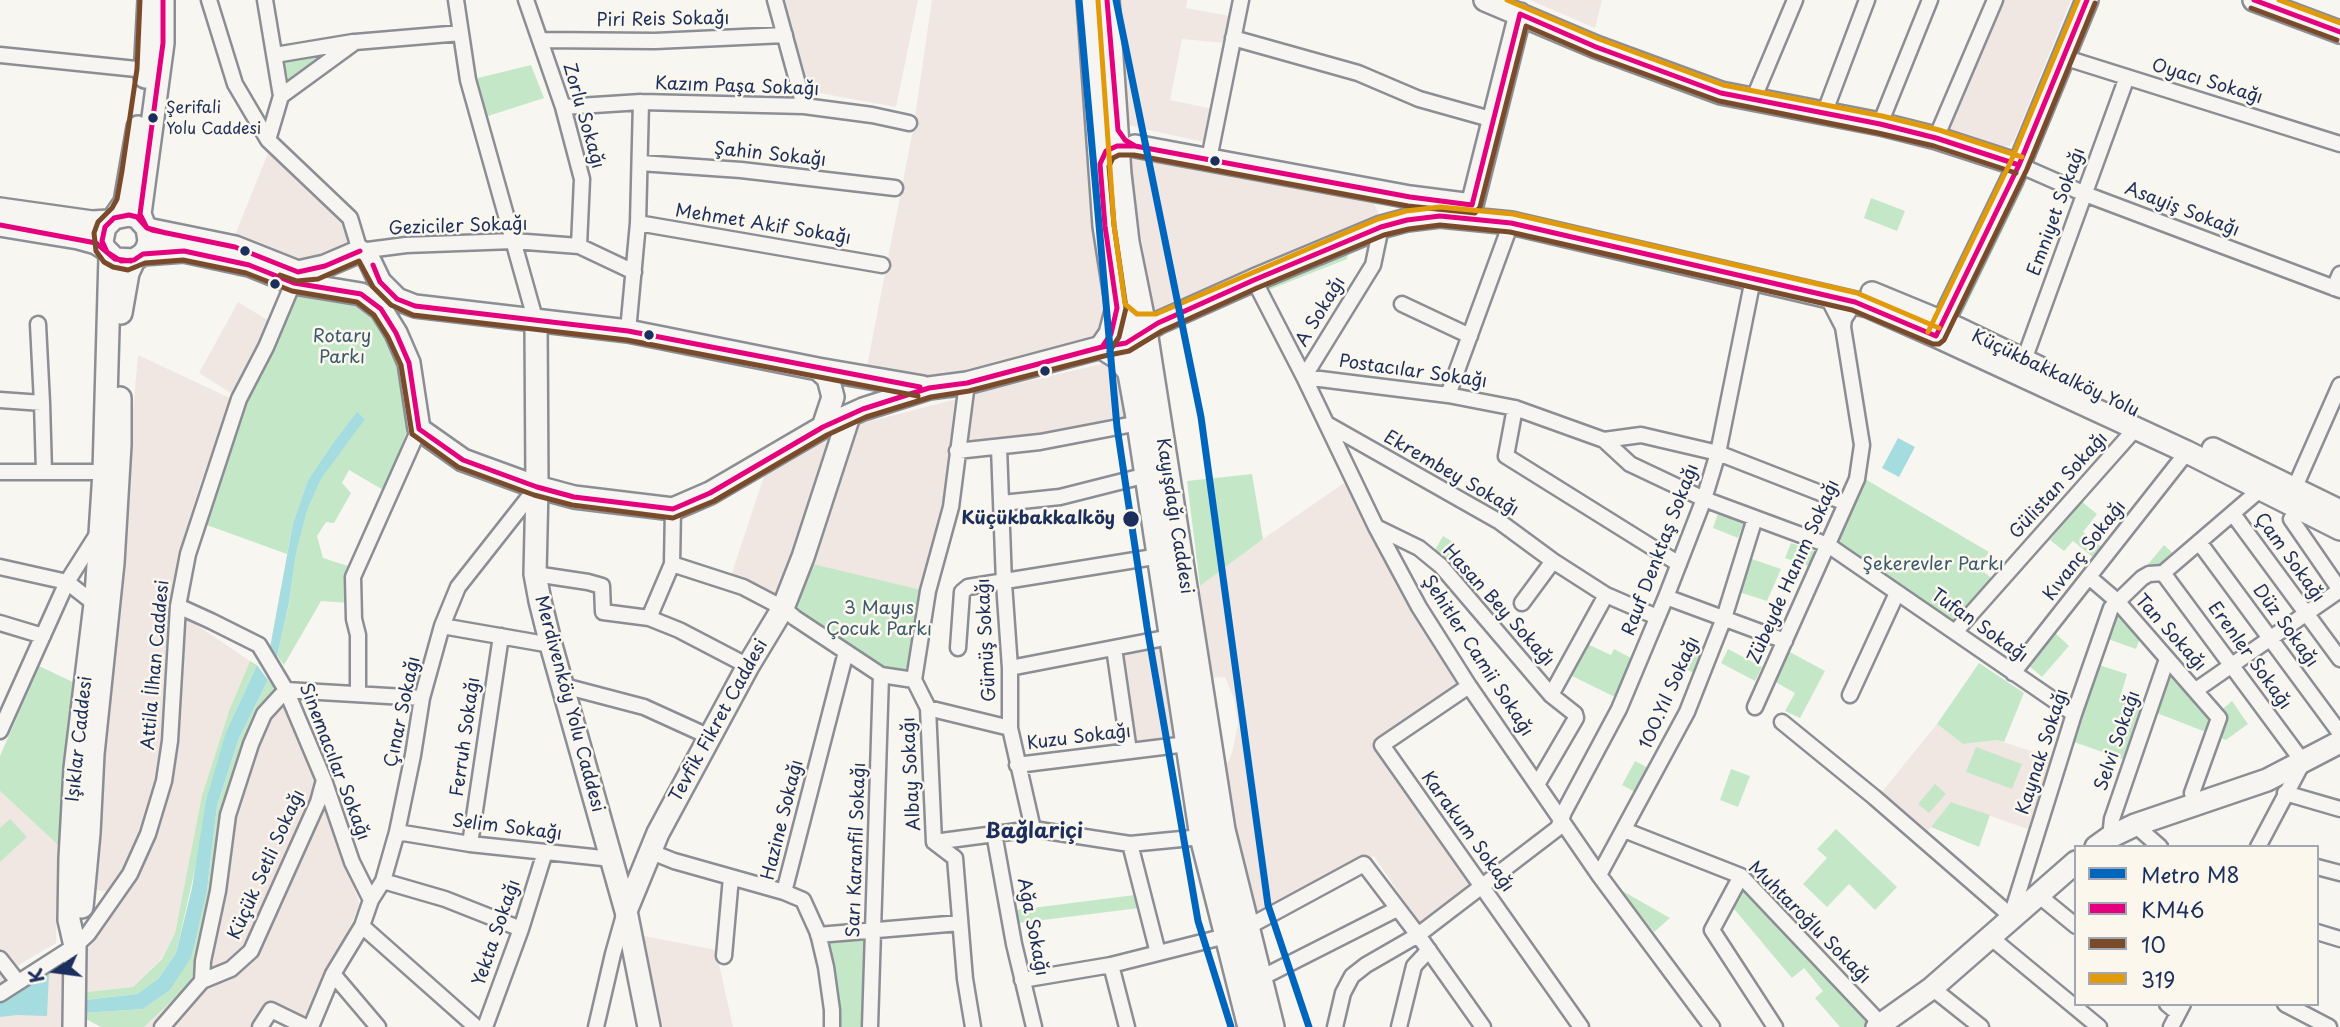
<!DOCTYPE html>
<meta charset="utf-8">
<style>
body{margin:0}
#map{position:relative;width:2340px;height:1027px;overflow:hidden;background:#f8f6f0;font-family:"Playpen Sans",sans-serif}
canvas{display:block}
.legend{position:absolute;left:2074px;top:845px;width:245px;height:161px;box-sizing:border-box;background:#fbf7ec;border:2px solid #a1a7b3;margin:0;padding:9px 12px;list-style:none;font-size:21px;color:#1b2f5e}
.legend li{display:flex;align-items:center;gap:14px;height:35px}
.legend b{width:35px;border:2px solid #a1a7b3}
.north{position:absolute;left:21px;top:936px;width:70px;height:70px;-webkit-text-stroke:5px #fbf7ec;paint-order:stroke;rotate:257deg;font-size:19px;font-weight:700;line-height:28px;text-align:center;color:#1b2f5e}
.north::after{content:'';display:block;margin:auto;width:24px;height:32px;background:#1b2f5e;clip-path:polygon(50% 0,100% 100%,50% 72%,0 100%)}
</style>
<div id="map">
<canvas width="2340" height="1027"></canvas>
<ul class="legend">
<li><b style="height:9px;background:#0065bd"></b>Metro M8</li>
<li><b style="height:9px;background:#e5007d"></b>KM46</li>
<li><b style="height:9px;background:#7a4b2a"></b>10</li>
<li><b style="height:9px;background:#e19a09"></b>319</li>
</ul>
<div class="north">K</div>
</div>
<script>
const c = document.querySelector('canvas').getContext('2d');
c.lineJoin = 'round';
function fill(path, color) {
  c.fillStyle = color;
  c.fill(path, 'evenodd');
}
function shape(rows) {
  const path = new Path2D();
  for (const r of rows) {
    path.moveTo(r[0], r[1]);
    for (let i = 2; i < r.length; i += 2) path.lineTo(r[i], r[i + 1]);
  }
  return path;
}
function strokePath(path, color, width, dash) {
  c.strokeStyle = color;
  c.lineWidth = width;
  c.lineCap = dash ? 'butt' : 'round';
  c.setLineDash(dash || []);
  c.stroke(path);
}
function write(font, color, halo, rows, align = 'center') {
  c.font = font + ' "Playpen Sans",sans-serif';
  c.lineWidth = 5;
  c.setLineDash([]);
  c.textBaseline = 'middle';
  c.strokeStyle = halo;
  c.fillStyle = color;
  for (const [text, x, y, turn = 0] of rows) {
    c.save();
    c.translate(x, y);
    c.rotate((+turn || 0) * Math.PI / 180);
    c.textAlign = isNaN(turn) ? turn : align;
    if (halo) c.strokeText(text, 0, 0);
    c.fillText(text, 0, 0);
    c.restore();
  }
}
fill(shape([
 [782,0,918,0,896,107,808,91],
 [932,0,1082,0,1106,323,1075,352,953,379,866,371,913,130],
 [1115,0,1187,0,1186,8,1230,16,1226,43,1182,39,1170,100,1213,109,1203,142,1127,125,1123,118],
 [1530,0,1602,0,1595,28],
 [2001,0,2071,0,2014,140,2009,146,1994,147,1945,133],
 [270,148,345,219,353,247,298,266,233,240],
 [1130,154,1372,200,1378,211,1377,218,1163,312,1157,311,1153,307,1128,159],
 [238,302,269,321,234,395,199,373],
 [138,355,232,399,201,481,180,551,170,607,250,661,230,708,202,795,175,933,162,958,133,987,86,992,86,944,111,892,90,889],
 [1115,361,1131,421,955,449,947,507,922,590,805,562,856,425,1011,385],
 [835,430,779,598,731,576,767,467],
 [1344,483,1405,593,1460,685,1390,747,1483,880,1419,923,1374,856,1249,922,1220,779,1232,753,1238,724,1234,699,1225,677,1205,678,1200,586,1263,539],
 [1160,647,1174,740,1133,744,1119,654],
 [279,689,360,904,308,1021,270,1004,253,1027,144,1027,191,983,230,788],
 [1937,724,1963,744,1997,740,2055,759,2030,830,1952,802,1927,832,1881,793],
 [0,791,58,845,56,943,12,969,0,952],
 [644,936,716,950,733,1027,659,1027],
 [67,951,65,1027,0,1027,0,968,9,979]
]), '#f0e7e2');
fill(shape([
 [331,52,289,81,283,59],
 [531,65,544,98,485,117,474,79],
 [2019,181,2025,184,1962,314,1957,312],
 [1871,198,1905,211,1897,231,1864,218],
 [1348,251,1347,259,1266,291,1262,284],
 [294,295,348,301,371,313,389,335,403,390,409,425,385,491,349,470,342,483,351,493,334,523,326,522,317,536,323,558,351,567,349,603,321,601,284,665,277,656,289,604,296,554,307,511,321,479,364,418,357,413,333,443,308,480,293,523,287,554,204,524,244,405],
 [1252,474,1263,539,1200,586,1187,481],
 [1865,479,1989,552,1978,567,1995,581,1955,627,1834,544],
 [2081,501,2097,514,2083,532,2103,548,2095,559,2073,541,2064,551,2050,540],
 [1718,513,1744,522,1738,538,1713,528],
 [1443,536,1456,544,1452,554,1460,561,1454,570,1434,552],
 [1791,543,1816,552,1811,567,1785,558],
 [2164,545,2177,557,2165,567,2146,571,2144,569],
 [1749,558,1781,569,1767,601,1739,592],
 [805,562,922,590,910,673,884,668,790,611],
 [2119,609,2141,635,2136,649,2105,638,2113,616],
 [2052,630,2069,646,2042,677,2027,664],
 [1689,641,1704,648,1694,673,1679,666],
 [1585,643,1611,655,1614,649,1633,659,1619,699,1570,675],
 [1728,649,1762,667,1755,681,1721,663],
 [1788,651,1825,671,1800,718,1785,711,1795,693,1772,680],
 [250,661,257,665,226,732,176,953,158,979,137,994,85,1000,86,992,133,987,162,959,175,933,202,795,230,708],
 [1979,663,2024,693,2004,742,1997,740,1963,744,1937,724],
 [2099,665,2127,674,2120,698,2143,705,2125,760,2074,742],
 [39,666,77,684,58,845,0,791,0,756],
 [2171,669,2213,717,2232,701,2248,724,2226,740,2157,713],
 [268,680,279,689,256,717,191,983,144,1027,101,1027,84,1018,83,1013,143,1009,169,991,207,890,217,806,239,738],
 [1976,747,2022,764,2012,789,1966,772],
 [1635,761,1650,769,1637,793,1622,785],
 [1731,769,1750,776,1738,807,1720,800],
 [1935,784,1946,794,1929,813,1918,804],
 [1951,802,1990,815,1979,847,1931,827],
 [10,819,27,837,0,862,0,828],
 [1836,829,1897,887,1875,910,1849,884,1827,907,1803,884,1827,858,1817,849],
 [1741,876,1881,1017,1864,1027,1840,1027,1815,998,1823,991,1804,968,1792,978,1729,903],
 [1619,889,1670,918,1654,932],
 [1143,894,1147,907,1011,924,1008,911],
 [867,936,864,1027,838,1027,824,939]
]), '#c4e8c7');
fill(shape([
 [357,412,365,419,321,479,307,511,296,554,289,603,277,656,269,653,293,523,308,480,333,443],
 [1898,438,1915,447,1899,477,1882,468],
 [257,665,268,680,239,738,217,806,207,890,191,958,169,991,143,1009,83,1013,85,1000,137,994,158,979,176,953,192,888,206,801,226,732],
 [49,973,47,1016,17,1015,0,1017,0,1003]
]), '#a4dcdf');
const street = shape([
 [209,0,235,84,268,140,350,218,360,251,406,245,513,241,579,246,634,272],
 [265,0,281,96,268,140],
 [456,0,468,80,536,322],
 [526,0,563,107,582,179,579,246],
 [775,0,804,106],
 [1233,38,1358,73,1419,99,1494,120],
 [541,40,655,41,785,35],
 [0,55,146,70],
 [275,55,353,42],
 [2063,57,2340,144],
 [281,96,355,42,461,33],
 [1753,100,1795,0],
 [563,107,641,102,804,106,872,115,909,123],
 [1824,114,1867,0],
 [1880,124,1930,0],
 [1936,138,1995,0],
 [1209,159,1241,0],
 [640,163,741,170,895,188],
 [2019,165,2085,194,2340,290],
 [638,223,882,265],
 [1381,227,1373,265,1304,377,1448,395,1515,408,1604,440,1641,435,1718,453,1846,503],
 [1254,280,1304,377,1376,527,1419,607,1469,686,1599,875,1712,1027],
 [2334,288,2340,274],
 [1827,296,1843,327,1844,319,1855,302],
 [1402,304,1470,336],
 [38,324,42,403],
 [628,331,638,223,641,102],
 [2024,360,2127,77],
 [1448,395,1511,223],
 [0,400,42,403,44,472],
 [1515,408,1506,456,1679,564],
 [1327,424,1500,522,1553,561,1606,595,1657,617],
 [1604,440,1630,464,1704,499,1828,545,2074,714],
 [999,447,1004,583,1010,668,1010,728,1033,829],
 [957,451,1040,442,1139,423],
 [0,472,104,472],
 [2295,487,2340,385],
 [1002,503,1060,497,1147,475],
 [2233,514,2340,659],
 [2291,519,2340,590],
 [1376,527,1419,548,1441,566,1551,695,1575,714,1576,718,1538,783],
 [2199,542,2340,733],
 [672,564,743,587,783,608,795,618,881,675,914,680],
 [0,567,67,582,95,604],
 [2163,573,2303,762,2258,847],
 [535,574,588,582,602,586,603,612,649,618,679,630,748,666],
 [2089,577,2117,601,2219,718,2192,793,2196,804],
 [1666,597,1785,641],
 [1522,603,1553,561],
 [178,606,211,621,259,645,286,690,324,780,352,862,371,900],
 [649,618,672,564,673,509],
 [0,623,43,636],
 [442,626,551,645],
 [1955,632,2136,428],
 [958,648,962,592,968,587,1160,556],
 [1114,648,1129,751],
 [1010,668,1170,637],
 [2013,673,2187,452],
 [914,680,928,708,934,842,955,858,965,979,973,1027],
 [914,680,928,591,951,507,967,383],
 [564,686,644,707,710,737],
 [1469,686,1382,745,1581,1027],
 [2196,690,2340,590],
 [358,694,358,635,354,619,353,577,419,429],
 [1551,695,1606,595],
 [1850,695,1897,593],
 [1755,707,1857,479,1862,445,1843,327],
 [928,708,1010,728],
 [1782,722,1874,797,2011,916,2074,714,2111,608,2142,578,2149,574,2163,573,2262,488],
 [0,731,67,582,98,533],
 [1017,765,1187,744],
 [2285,793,2340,809],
 [2135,825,2160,847],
 [1624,830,1741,876,1881,1024],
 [397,832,470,844,612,859],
 [994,833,1014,944,1034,1027],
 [2110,837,2112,819,2167,659],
 [934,842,1033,829,1130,844,1202,837],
 [470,844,501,636],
 [1130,844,1158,953],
 [649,851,674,861,784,892],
 [2317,867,2340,873],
 [1599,875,1687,712,1724,618,1755,518],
 [1741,876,1712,930,1775,1027],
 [383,881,445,899,521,929],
 [2037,894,2076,926],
 [362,926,476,1027],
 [1246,928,1364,864,1418,935,1483,1027],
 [2317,932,2340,939],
 [818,935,960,923],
 [1989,936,2099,1027],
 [724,956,731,877],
 [0,959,18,982],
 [1111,965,1127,1027],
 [333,974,378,1027],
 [1259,979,1397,909],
 [1022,980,1111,965,1226,936],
 [202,981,231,969,251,951,318,802,324,780],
 [1932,988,1981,1027],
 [0,994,75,946,88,934,130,874,148,834,164,781,170,741,178,606,188,554,239,399,266,347,296,276],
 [2167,1004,2178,1013],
 [2285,1004,2329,1027],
 [162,1027,202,981,203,961,218,891,228,815,251,744,264,714,286,690,422,698],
 [260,1027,271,1010,306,1027],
 [311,1027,333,974,362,926,371,900,383,881,397,832,413,755,422,698,442,626,458,587,536,488],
 [485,1027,521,929,545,852],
 [596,1027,613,954,624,915],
 [832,1027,832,1010,826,967,818,933,803,900,784,892,846,652],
 [870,1027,881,675],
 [1335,1027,1343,993,1352,976,1366,965,1418,935,1558,828,1564,812,1619,709,1666,597,1704,499,1718,453,1753,279],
 [1399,1027,1414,966,1429,950],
 [2171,1027,2183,1004]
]);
const secondary = shape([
 [1485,0,1596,47,1721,93,1880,124,1936,138,2019,165],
 [2254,0,2340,32],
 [145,77,149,0],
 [1135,146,1410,197,1472,205],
 [1472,205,1520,14],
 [0,209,92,222,109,221],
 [114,218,125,202,138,127],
 [143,222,140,214,163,43,163,0],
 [0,225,78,238,96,243,104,248],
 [147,228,149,241,147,248,143,254,134,260,115,259,104,248,102,241,105,227,114,218,129,215,137,217,147,228,152,230,235,247,298,272,325,266,360,251],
 [360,251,368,257,380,282,397,299,415,306,628,331,818,369,923,387],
 [143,254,184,251,249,265,294,283,361,294,381,309,396,333,409,363,419,429,463,460,537,487,574,497,673,509,710,493,823,427,863,409,929,388,967,383,1102,347,1126,343,1158,323,1254,280,1381,227,1407,220,1440,216,1511,223,1868,306,1936,336,2187,452,2340,529],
 [1872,293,1957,328,2038,367],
 [121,313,128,273,134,260],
 [536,322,537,487,535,574,540,601,551,645,626,911,649,1027],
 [1937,334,2019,165,2087,0],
 [818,369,828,378,833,397,823,427],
 [2213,449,2340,511],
 [2096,847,2110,837,2135,825,2267,780,2340,742],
 [82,907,89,833,93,754,113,563,120,445,120,398],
 [626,911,658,833,748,666,783,608,803,557,849,416],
 [74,1027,75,946,69,920,70,858,75,768,96,596,104,472,110,256],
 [1877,1027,1932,988,2076,862]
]);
const primary = shape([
 [1089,0,1105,226,1115,290,1139,423,1202,837,1250,1027],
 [1107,0,1119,174,1127,242,1145,331,1223,830,1272,1027],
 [1117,311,1111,334,1102,347,1118,357,1130,372]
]);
strokePath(street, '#8b8e94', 19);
strokePath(secondary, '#8b8e94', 26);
strokePath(primary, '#8b8e94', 28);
strokePath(street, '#f6f5f1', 14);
strokePath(secondary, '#f6f5f1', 21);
strokePath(primary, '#f6f5f1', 23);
strokePath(shape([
 [163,0,163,43,140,214,147,228,166,233],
 [1107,0,1118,130,1125,140,1135,146,1162,151],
 [2254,0,2340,32],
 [0,225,96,243,115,259,131,261],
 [360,251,325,266,298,272,235,247,152,230,147,228,137,217,129,215,114,218,105,227,102,241,107,252,121,261,134,260,143,254,184,251,249,265,294,283,361,294,381,309,396,333,409,363,419,429,463,460,537,487,574,497,673,509,710,493,823,427,863,409,929,388,967,383,1102,347,1126,343,1158,323,1254,280,1381,227,1407,220,1440,216,1511,223,1855,302,1936,336,2019,165,2087,0],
 [373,265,380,282,397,299,415,306,628,331,920,387],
 [1102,347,1111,334,1117,308,1105,226,1100,164,1106,151,1117,146,1135,146,1410,197,1472,205,1520,14,1596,47,1721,93,1880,124,1936,138,2019,165]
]), '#e5007d', 5);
strokePath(shape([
 [140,0,137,69,122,171,117,199,112,208,98,222,94,233,96,251,104,262,113,267,128,270,145,263,183,260,246,273,292,291,357,302,374,315,388,337,401,365,412,434,458,467,534,495,572,505,673,518,714,501,827,435,866,417,931,397,969,391,1104,356,1129,351,1162,331,1257,288,1384,235,1409,229,1440,225,1510,232,1852,310,1933,344,1939,344,1944,340,2027,169,2095,3],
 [2251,8,2337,40],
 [280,275,297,281,318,279,359,261,373,287,391,305,413,315,627,340,918,396],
 [1109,352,1119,337,1126,308,1114,225,1109,166,1113,158,1119,155,1134,155,1408,206,1475,213,1480,207,1526,26,1593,55,1719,101,1878,133,1934,146,2016,173]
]), '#7a4b2a', 5);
strokePath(shape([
 [1098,0,1114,225,1125,304,1137,314,1156,314,1378,219,1406,211,1440,207,1513,214,1857,293,1939,328],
 [1507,0,1599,39,1723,85,1882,116,1939,130,2022,157],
 [2279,0,2340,23],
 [1928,332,2011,161,2078,0]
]), '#e19a09', 5);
strokePath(shape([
 [1079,0,1117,427,1147,627,1198,921,1231,1027],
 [1116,0,1201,417,1268,905,1309,1027]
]), '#0065bd', 7);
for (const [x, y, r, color] of [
 [153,118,6,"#1b2f5e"],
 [1215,161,6,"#1b2f5e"],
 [245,251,6,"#1b2f5e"],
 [275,284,6,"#1b2f5e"],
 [649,335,6,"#1b2f5e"],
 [1045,371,6,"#1b2f5e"],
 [1131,519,9,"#1b2f5e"]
]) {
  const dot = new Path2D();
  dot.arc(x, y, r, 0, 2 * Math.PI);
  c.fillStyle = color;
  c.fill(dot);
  strokePath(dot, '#fbf7ec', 2.5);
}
write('16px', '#1b2f5e', '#fbf7ec', [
 ["Şerifali",166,109],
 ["Yolu Caddesi",166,130]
], 'left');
write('18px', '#1b2f5e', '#fbf7ec', [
 ["Piri Reis Sokağı",663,20,-1],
 ["Oyacı Sokağı",2207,82,17],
 ["Kazım Paşa Sokağı",737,87,2],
 ["Zorlu Sokağı",583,116,74],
 ["Şahin Sokağı",770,155,6],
 ["Asayiş Sokağı",2182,210,21],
 ["Emniyet Sokağı",2057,212,-70],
 ["Mehmet Akif Sokağı",763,225,9],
 ["Geziciler Sokağı",458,227,-2],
 ["A Sokağı",1321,312,-59],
 ["Postacılar Sokağı",1413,372,8],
 ["Küçükbakkalköy Yolu",2055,374,25],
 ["Ekrembey Sokağı",1451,474,30],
 ["Gülistan Sokağı",2059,486,-48],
 ["Kayışdağı Caddesi",1174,516,81],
 ["Rauf Denktaş Sokağı",1661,550,-69],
 ["Kıvanç Sokağı",2085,551,-52],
 ["Çam Sokağı",2289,558,54],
 ["Zübeyde Hanım Sokağı",1794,572,-66],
 ["Hasan Bey Sokağı",1498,606,48],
 ["Tufan Sokağı",1979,626,35],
 ["Düz Sokağı",2285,626,54],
 ["Tan Sokağı",2170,633,48],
 ["Gümüş Sokağı",987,640,-93],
 ["Şehitler Camii Sokağı",1477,656,57],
 ["Erenler Sokağı",2249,656,54],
 ["Attila İlhan Caddesi",156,665,-85],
 ["100.Yıl Sokağı",1670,693,-66],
 ["Merdivenköy Yolu Caddesi",569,704,75],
 ["Çınar Sokağı",403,712,-78],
 ["Tevfik Fikret Caddesi",719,721,-61],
 ["Ferruh Sokağı",466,737,-82],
 ["Kuzu Sokağı",1079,738,-7],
 ["Işıklar Caddesi",80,739,-84],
 ["Selvi Sokağı",2118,741,-71],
 ["Kaynak Sokağı",2043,752,-72],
 ["Sinemacılar Sokağı",334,762,69],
 ["Albay Sokağı",912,774,-93],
 ["Hazine Sokağı",783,820,-76],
 ["Selim Sokağı",507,828,7],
 ["Karakum Sokağı",1467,832,54],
 ["Sarı Karanfil Sokağı",857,850,-88],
 ["Küçük Setli Sokağı",267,865,-66],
 ["Muhtaroğlu Sokağı",1809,923,45],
 ["Ağa Sokağı",1032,927,79],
 ["Yekta Sokağı",497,933,-71]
]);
write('18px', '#3a5a70', '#fbf7ec', [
 ["Rotary",342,337],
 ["Parkı",342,358],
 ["Şekerevler Parkı",1933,565],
 ["3 Mayıs",879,609],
 ["Çocuk Parkı",879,630]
]);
write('bold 18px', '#1b2f5e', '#fbf7ec', [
 ["Küçükbakkalköy",1115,519]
], 'right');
write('bold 21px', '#1b2f5e', '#fbf7ec', [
 ["Bağlariçi",1034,832]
]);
</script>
